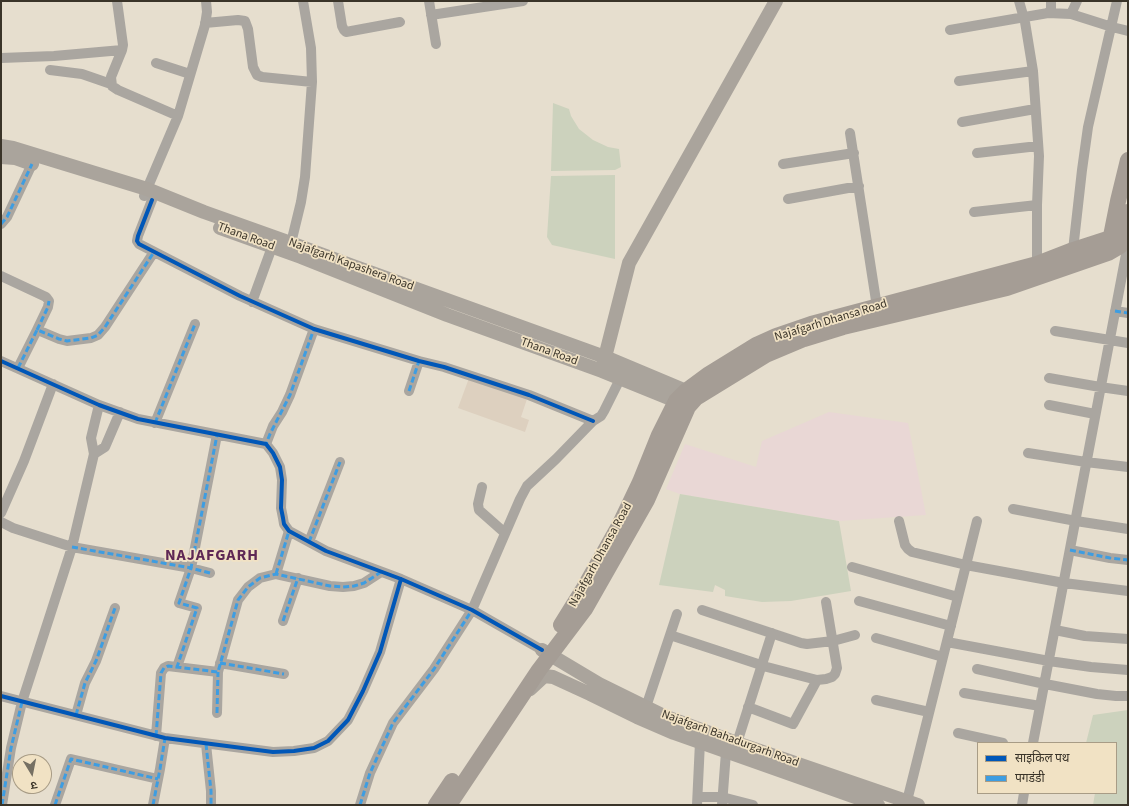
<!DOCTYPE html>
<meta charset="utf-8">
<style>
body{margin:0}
#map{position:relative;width:1129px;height:806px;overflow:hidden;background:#e6dece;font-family:"Source Sans 3","Noto Sans Devanagari",sans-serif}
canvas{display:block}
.frame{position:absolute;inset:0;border:2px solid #3a3429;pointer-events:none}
.legend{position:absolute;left:977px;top:742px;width:140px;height:52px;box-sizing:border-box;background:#f1e2c4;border:1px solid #a89c86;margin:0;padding:5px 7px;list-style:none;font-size:12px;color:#3a3429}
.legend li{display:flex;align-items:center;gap:8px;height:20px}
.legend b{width:20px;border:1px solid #a89c86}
.north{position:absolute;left:12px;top:754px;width:40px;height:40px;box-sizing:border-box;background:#f1e2c4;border:1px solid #a89c86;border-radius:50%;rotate:170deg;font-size:11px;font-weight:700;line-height:16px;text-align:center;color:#3a3429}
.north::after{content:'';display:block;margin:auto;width:14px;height:18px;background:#767063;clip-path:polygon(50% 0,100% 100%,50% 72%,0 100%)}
</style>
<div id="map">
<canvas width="1129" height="806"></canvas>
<div class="frame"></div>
<ul class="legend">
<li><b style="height:5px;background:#0057b8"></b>साइकिल पथ</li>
<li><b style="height:5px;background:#3e9de1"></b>पगडंडी</li>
</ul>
<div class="north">उ</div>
</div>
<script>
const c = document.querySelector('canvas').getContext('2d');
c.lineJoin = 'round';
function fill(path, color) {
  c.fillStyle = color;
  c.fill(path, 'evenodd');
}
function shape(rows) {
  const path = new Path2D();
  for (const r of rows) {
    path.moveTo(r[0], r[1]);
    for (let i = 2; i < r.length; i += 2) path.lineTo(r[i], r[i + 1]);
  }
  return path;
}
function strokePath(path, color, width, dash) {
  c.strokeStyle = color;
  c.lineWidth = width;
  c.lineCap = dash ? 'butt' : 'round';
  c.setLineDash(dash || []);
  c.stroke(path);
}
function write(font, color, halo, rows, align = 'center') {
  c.font = font + ' "Source Sans 3",sans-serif';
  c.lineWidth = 3.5;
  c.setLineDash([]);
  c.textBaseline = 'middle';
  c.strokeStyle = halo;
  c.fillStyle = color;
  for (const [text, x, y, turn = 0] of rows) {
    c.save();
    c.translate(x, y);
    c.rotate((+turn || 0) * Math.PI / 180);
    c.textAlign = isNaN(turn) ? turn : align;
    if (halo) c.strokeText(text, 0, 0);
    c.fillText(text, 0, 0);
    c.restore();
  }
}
fill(shape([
 [829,412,908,423,926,515,839,521,680,494,666,489,685,444,756,467,762,441]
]), '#e9d7d5');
fill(shape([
 [469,378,527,399,521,417,529,420,525,432,458,408]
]), '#ddd0bf');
fill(shape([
 [553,103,569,109,571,116,579,129,593,140,608,147,619,149,621,167,615,170,551,171],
 [615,175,615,259,552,245,547,237,551,176],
 [680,494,839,521,851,591,791,601,762,602,725,596,725,590,715,585,713,592,659,585],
 [1128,710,1128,805,1093,805,1095,793,1116,793,1116,743,1086,743,1093,715]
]), '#ccd2bd');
strokePath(shape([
 [117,1,123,45,122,50,111,77,112,86,118,90,178,116],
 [338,1,342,26,344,30,346,32,400,22],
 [429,1,436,44],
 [1019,1,1025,22,1033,71,1039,156,1037,205,1037,264],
 [1048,13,1071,14,1112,27,1128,31],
 [1071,14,1077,1],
 [431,15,523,1],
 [205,23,238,20,245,21,248,29,253,67,257,75,262,77,312,82],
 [950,30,1048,13,1051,9,1051,1],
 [1,58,54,56,122,50],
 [156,63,190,74],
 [50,70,82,74,111,84],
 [959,81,1033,71],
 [962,122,1035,109],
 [850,133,877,307],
 [977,153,1038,146],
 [783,164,854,153],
 [144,196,178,116,205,25,207,12,206,1],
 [788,199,859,186],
 [152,200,138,236,137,241,139,244,240,296,314,329,419,361,444,367,529,395,593,421],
 [974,212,1037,205],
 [1,224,7,217,32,164],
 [291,243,301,202,305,177,312,82,311,48,303,1],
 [1073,250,1082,170,1088,127,1117,1],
 [1,276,46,297,49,301,48,307,37,330],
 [252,302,272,247],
 [1115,311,1128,313],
 [1055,331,1128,343],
 [1,361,99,405,138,419,266,444,273,453,280,467,282,480,281,508,283,518,284,524,289,531,326,551,401,579,472,610,542,650],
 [18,368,37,330,40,331,59,339,67,341,91,338,98,335,105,327,154,252],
 [1049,378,1100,387,1128,391],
 [409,391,419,361],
 [99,405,91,438,94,454,105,447,120,412],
 [1049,405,1095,414],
 [155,423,195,324],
 [266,444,273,426,282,412,290,395,314,329],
 [1028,453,1086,462,1128,467],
 [482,487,478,504,479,510,505,533],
 [1013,509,1076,521,1128,529],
 [1,513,24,461,53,384],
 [899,521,905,545,908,549,912,552,966,565,1064,583,1128,591],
 [1,522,13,528,72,547,191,568,179,603,197,608,177,667],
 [309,542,340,462],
 [1070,550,1110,558,1128,560],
 [852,567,958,597],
 [210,573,191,568,217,435],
 [276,574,289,531],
 [859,601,951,626],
 [702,610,801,643,807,644,833,641,855,635],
 [283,621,298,578],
 [1055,630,1085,636,1128,639],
 [670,635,767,667,817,680,826,679,832,677,835,674,837,668,826,602],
 [876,638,943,657],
 [947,642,1049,661,1091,667,1128,670],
 [220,663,284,674],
 [977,669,1045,684,1097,694,1116,696,1128,696],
 [964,693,1040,706],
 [1,696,165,738,273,752,294,751,314,748,328,741,348,720,363,691,380,652,401,579],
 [876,700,929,712],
 [646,707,677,614],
 [748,707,793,724,817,680],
 [217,713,218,672],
 [76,715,85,683,96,661,115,608],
 [958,733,1003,743],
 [156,736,161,673,164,668,168,666,218,672,238,600,248,587,260,578,276,574,330,586,343,587,354,586,364,583,381,572],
 [737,743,772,633],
 [1033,743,1128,244],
 [206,744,211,791,211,805],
 [698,797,722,797,753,805],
 [2,805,11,748,22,702,72,547,94,454],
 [55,805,71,759,158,779],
 [153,805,160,769,165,738],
 [360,805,370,773,393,723,434,669,472,610,520,499,527,486,556,459,593,421,601,416,604,411,620,379],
 [697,805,700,742],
 [722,805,726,752],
 [906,805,977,521],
 [1022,805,1024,793]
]), '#aaa6a0', 10);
strokePath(shape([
 [1,146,13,148,147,189,204,212,291,243,353,266,605,357,686,391,694,396],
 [1,157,15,158,32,164],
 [220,228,301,257,447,315,602,371,676,401,686,406],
 [603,365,629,263,776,1],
 [542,650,599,684,664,716,737,743,918,805],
 [530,689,544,676,553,677,590,694,637,717,674,733,878,805]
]), '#aaa49c', 14);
strokePath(shape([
 [1109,246,1118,201,1128,160],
 [561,625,584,588,619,526,640,482,659,435,676,401,686,391,709,374,756,345,776,336,811,324,1037,264,1073,250,1110,238,1123,232],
 [436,805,452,781],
 [449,805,539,670,585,609,647,500,688,407,696,398,766,355,804,339,843,327,1007,288,1108,253,1120,246,1128,212]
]), '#a59d95', 16);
strokePath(shape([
 [1,224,7,217,32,164],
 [1115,311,1128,313],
 [37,330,48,307,49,301],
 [18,368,37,330,40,331,59,339,67,341,91,338,98,335,105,327,154,252],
 [409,391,419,361],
 [155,423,195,324],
 [268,447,266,444,270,434,290,395,314,329],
 [309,542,340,462],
 [72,547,191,568,179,603,197,608,177,667],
 [1070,550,1110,558,1128,560],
 [210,573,191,568,217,435],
 [276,574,289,531],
 [283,621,298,578],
 [220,663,284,674],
 [217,713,218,672],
 [76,715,85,683,96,661,115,608],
 [156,736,161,673,164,668,168,666,218,672,238,600,248,587,260,578,276,574,330,586,343,587,354,586,364,583,381,572],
 [206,744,211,791,211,805],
 [2,805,11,748,22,702],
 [55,805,71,759,158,779],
 [153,805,160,769,165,738],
 [360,805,370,773,393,723,434,669,472,610]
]), '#3e9de1', 3, [6, 3]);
strokePath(shape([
 [152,200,138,236,137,241,139,244,240,296,314,329,419,361,444,367,529,395,593,421],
 [1,361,99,405,138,419,266,444,273,453,280,467,282,480,281,508,283,518,284,524,289,531,326,551,401,579,472,610,542,650],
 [1,696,165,738,273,752,294,751,314,748,328,741,348,720,363,691,380,652,401,579]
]), '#0057b8', 4);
write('12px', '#3a3429', '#f1e2c4', [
 ["Thana Road",246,237,20],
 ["Najafgarh Kapashera Road",351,265,20],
 ["Najafgarh Dhansa Road",831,321,-17],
 ["Thana Road",549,352,20],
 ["Najafgarh Dhansa Road",601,555,-61],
 ["Najafgarh Bahadurgarh Road",730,739,20]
]);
c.letterSpacing = '1px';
write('bold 16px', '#5e2855', '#f1e2c4', [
 ["NAJAFGARH",212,556]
]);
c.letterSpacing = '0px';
</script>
